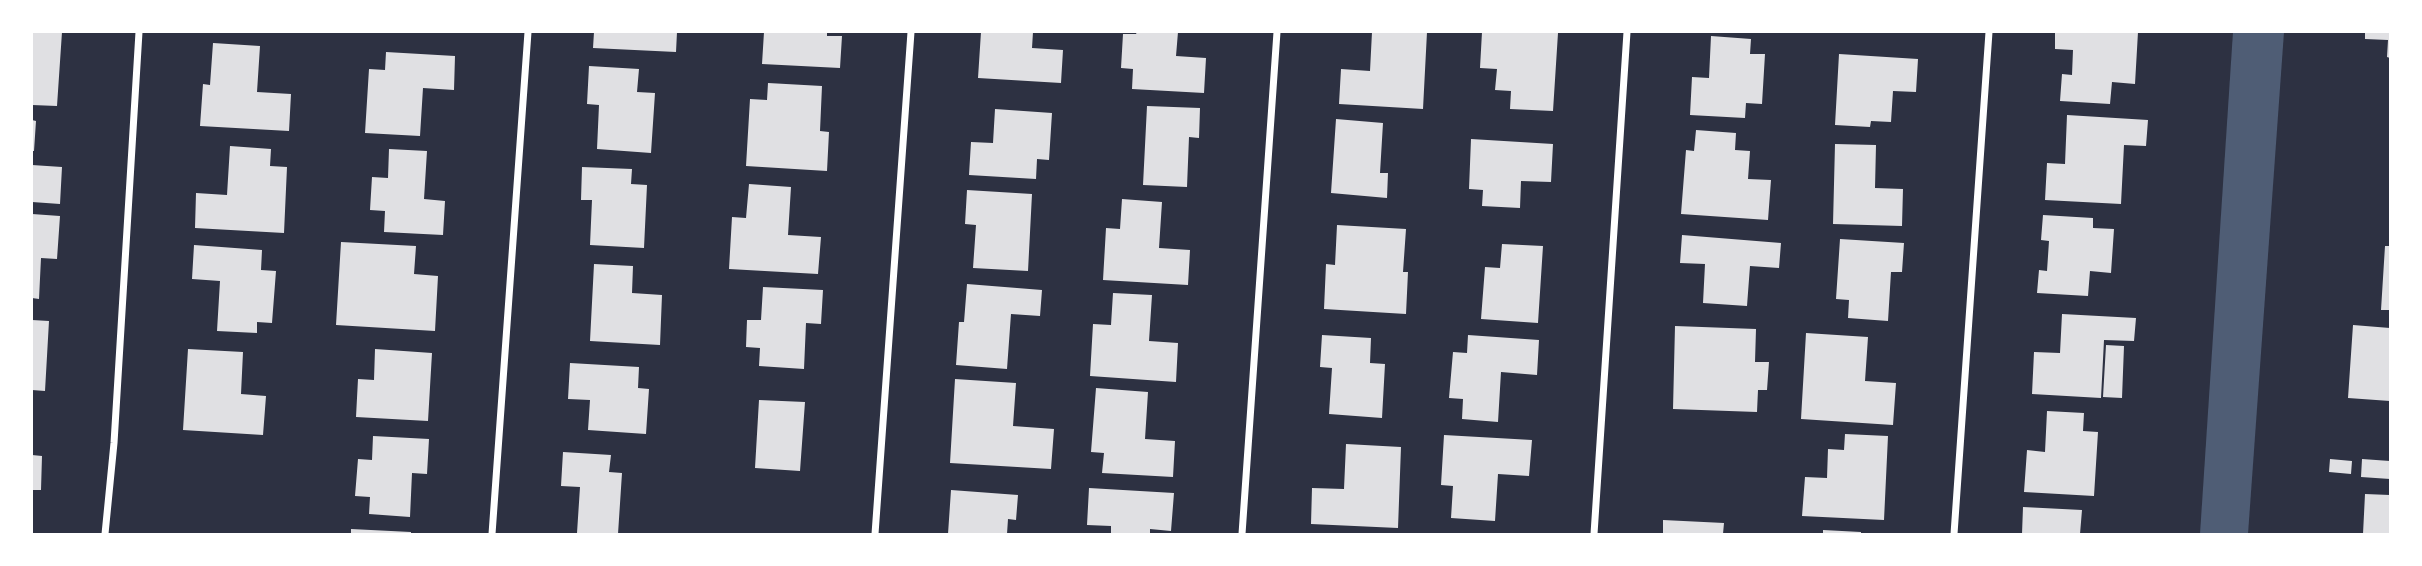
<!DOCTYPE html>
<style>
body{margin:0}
#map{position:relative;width:2422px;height:566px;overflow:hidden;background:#2d3142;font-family:"Fira Sans",sans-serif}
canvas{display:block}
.frame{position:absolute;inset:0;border:33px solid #fff;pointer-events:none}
</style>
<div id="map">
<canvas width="2422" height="566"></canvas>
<div class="frame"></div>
</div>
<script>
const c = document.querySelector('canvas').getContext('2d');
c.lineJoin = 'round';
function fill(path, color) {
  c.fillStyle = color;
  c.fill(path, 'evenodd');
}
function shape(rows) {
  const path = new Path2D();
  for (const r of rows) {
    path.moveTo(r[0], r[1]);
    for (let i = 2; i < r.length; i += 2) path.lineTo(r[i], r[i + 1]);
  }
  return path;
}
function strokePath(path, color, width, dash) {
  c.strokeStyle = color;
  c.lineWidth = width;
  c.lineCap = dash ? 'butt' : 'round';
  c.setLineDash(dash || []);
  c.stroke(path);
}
fill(shape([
 [2233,32,2284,32,2248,534,2200,534]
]), '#4f5d75');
fill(shape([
 [32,32,62,32,57,106,32,105],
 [594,32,677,32,676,52,593,48],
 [764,32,827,32,827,36,842,36,840,68,762,64],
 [981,32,1033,32,1032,48,1063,50,1061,83,978,78],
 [1137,32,1178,32,1176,56,1206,58,1204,93,1132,89,1133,69,1121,68,1123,34,1136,34],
 [1372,32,1427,32,1423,109,1339,104,1341,69,1370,71],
 [1482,32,1558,33,1553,111,1510,109,1511,91,1495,90,1497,69,1480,68],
 [2055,32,2138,32,2135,84,2112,82,2110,104,2060,101,2062,74,2072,75,2073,50,2055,49],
 [2365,32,2390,32,2390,58,2387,57,2388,40,2365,39],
 [1711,36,1751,39,1750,54,1765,54,1762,104,1746,103,1745,118,1690,115,1692,77,1709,78],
 [213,43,260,46,257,92,291,94,289,131,200,126,203,84,210,85],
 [386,52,455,56,454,90,423,88,420,136,365,133,369,69,385,70],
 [1839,54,1918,59,1916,92,1893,91,1891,122,1871,121,1870,127,1835,125],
 [589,66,639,69,637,92,655,93,651,153,597,149,599,105,587,104],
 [768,83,822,86,820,131,829,132,827,171,746,166,750,99,767,100],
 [1147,106,1200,108,1199,138,1189,137,1187,187,1143,185],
 [995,109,1052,113,1049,160,1037,159,1036,179,969,175,971,142,993,143],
 [2067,115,2148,120,2146,146,2124,145,2121,204,2045,200,2047,163,2065,164],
 [1336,119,1383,123,1380,173,1388,173,1387,198,1331,193],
 [32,120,36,121,34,151,32,151],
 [1696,130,1736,133,1735,150,1750,151,1748,179,1771,180,1768,220,1681,214,1686,150,1694,151],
 [1471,139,1553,144,1551,182,1521,181,1520,208,1482,206,1483,190,1469,189],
 [1835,144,1876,145,1875,188,1903,189,1902,226,1833,224],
 [230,146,271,149,270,166,287,167,284,233,195,228,196,193,227,195],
 [389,149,427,151,424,199,445,201,443,235,384,232,385,211,370,210,372,177,388,178],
 [32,165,62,167,60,204,32,202],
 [582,167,632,169,631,184,647,185,644,248,590,245,592,200,581,200],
 [749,184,791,187,788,235,821,237,818,274,729,269,732,217,746,218],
 [967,190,1032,194,1028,271,973,268,976,225,965,224],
 [1122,199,1162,202,1159,248,1190,250,1188,285,1103,280,1106,228,1120,229],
 [32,214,60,216,57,259,41,258,39,299,32,298],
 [2043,215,2093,218,2093,228,2114,229,2111,273,2090,271,2088,296,2037,293,2039,270,2047,271,2049,241,2041,240],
 [1337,225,1406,229,1403,272,1408,272,1406,314,1324,309,1326,264,1335,265],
 [1682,235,1781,243,1779,268,1750,266,1747,306,1703,303,1705,264,1680,263],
 [1840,239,1904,243,1902,272,1891,272,1888,321,1848,318,1849,300,1836,299],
 [341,242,416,246,414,274,438,276,435,331,336,325],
 [1502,244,1543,246,1538,323,1481,319,1485,267,1500,268],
 [194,245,262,250,261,270,276,271,272,323,257,322,257,333,217,331,220,281,192,279],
 [2385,246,2390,246,2390,310,2381,310],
 [594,264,633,266,632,293,662,295,660,345,590,341],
 [967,284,1042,290,1040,316,1011,314,1007,369,956,365,959,322,964,322],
 [763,287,823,290,821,324,806,323,804,369,759,366,760,348,746,347,747,320,761,320],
 [1113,293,1152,295,1149,341,1178,343,1176,382,1090,376,1093,324,1111,325],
 [2062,314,2136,318,2134,341,2104,340,2101,398,2032,394,2034,352,2060,353],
 [32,320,49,321,45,391,32,390],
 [2353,325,2390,328,2390,401,2348,398],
 [1675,326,1756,329,1755,362,1769,362,1767,390,1758,390,1757,412,1673,409],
 [1806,333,1868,337,1865,381,1896,383,1893,425,1801,419],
 [1322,335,1371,338,1370,363,1385,364,1382,418,1329,414,1332,368,1320,367],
 [1468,335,1539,340,1537,375,1501,372,1498,422,1462,419,1463,399,1449,398,1453,352,1467,353],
 [2106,345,2124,346,2122,398,2103,397],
 [188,349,243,352,241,394,266,396,263,435,183,430],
 [375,349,432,353,428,421,356,417,358,379,374,380],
 [570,363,639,367,638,388,649,389,646,434,588,430,590,400,568,399],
 [955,379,1016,383,1013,426,1054,429,1051,469,950,463],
 [1096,388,1148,392,1145,439,1175,441,1173,477,1102,473,1104,453,1091,452],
 [759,400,805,402,800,471,755,468],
 [2047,411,2084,413,2083,431,2098,432,2094,496,2024,492,2027,450,2045,452],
 [1845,434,1888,436,1884,520,1802,516,1805,477,1827,478,1828,449,1844,450],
 [1444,435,1532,440,1529,476,1498,474,1495,521,1451,518,1453,486,1441,485],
 [373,436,429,439,427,474,412,473,410,517,369,514,370,497,355,496,358,459,372,460],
 [1346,444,1401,447,1398,528,1311,524,1312,488,1344,489],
 [563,452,611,455,609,472,622,473,618,534,577,533,580,487,561,486],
 [32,455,42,456,41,490,32,490],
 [2330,459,2352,461,2351,474,2329,472],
 [2362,459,2390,461,2390,479,2361,477],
 [1089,488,1174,493,1171,531,1150,529,1150,534,1111,534,1111,526,1087,525],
 [951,490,1018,495,1016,520,1008,519,1007,534,948,534],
 [2365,494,2390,495,2390,534,2363,534],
 [2023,507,2082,510,2080,534,2022,534],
 [1663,520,1724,523,1723,534,1663,534],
 [351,529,411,532,411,534,351,534],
 [1823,530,1861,532,1861,534,1823,534]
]), '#e0e0e3');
strokePath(shape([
 [105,534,114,443,139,32],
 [492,534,528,32],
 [875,534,911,32],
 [1242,534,1277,32],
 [1594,534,1627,32],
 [1954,534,1989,32]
]), '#fff', 7);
</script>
